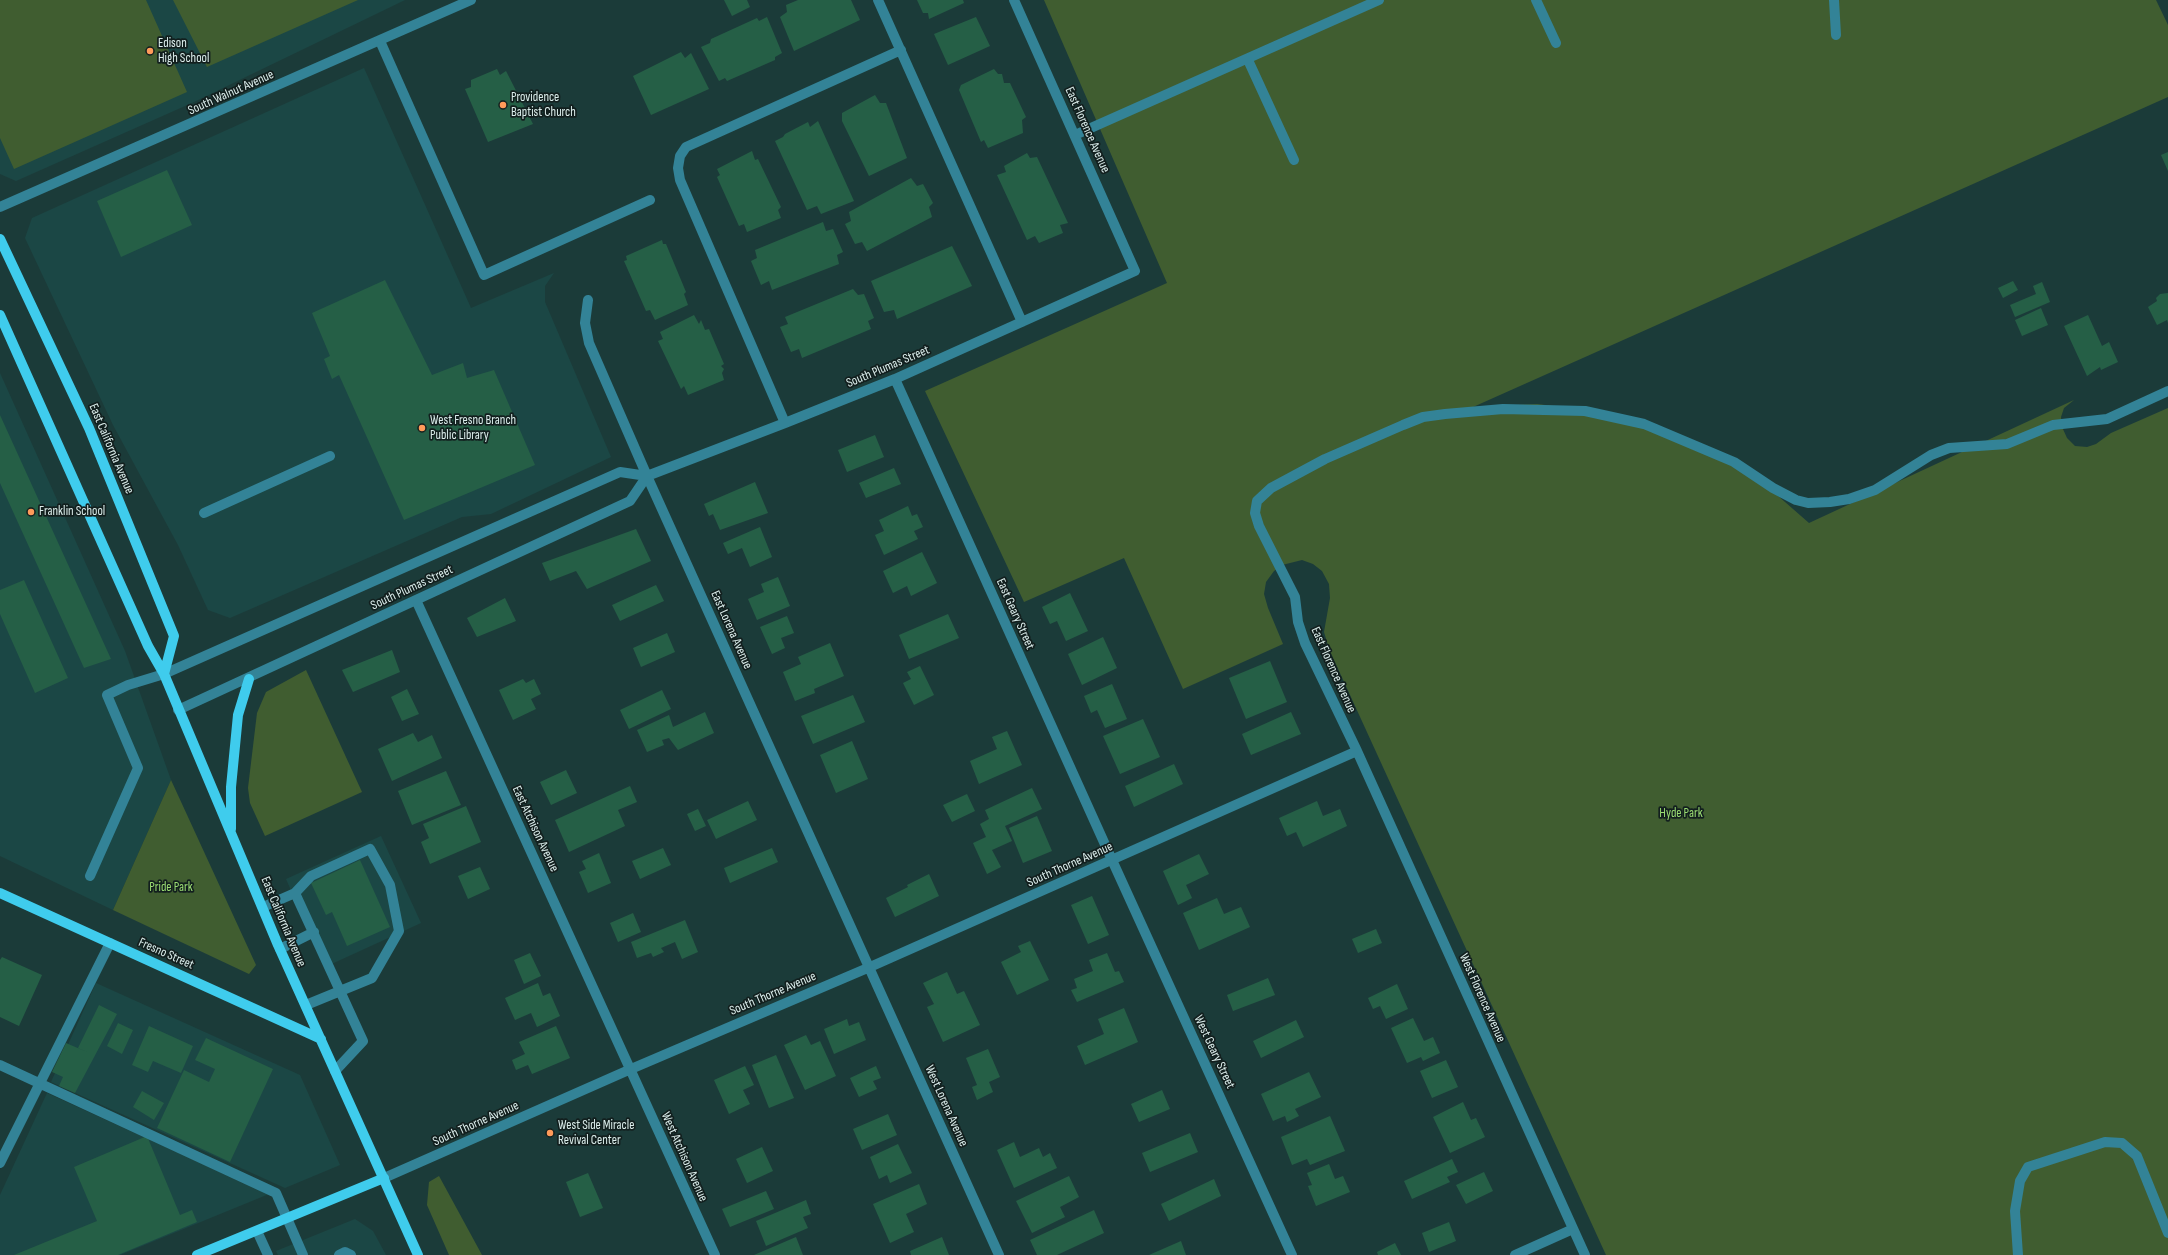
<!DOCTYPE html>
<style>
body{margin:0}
canvas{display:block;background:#1b3b39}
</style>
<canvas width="2168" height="1255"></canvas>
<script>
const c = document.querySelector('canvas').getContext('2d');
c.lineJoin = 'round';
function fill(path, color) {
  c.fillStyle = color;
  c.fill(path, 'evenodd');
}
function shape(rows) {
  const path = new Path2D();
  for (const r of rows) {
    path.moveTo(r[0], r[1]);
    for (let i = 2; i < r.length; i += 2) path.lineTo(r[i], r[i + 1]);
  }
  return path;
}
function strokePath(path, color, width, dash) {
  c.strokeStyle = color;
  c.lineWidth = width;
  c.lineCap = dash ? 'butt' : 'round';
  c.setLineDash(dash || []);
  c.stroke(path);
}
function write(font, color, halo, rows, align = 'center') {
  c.font = font + ' "Sofia Sans Condensed",sans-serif';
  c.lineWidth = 3.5;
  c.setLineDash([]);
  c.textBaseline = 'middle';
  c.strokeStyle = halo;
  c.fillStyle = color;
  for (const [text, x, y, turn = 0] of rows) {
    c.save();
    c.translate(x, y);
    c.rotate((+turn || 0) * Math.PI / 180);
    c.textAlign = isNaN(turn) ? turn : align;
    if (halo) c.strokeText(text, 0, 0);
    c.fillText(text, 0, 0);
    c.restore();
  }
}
fill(shape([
 [0,0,405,0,194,102,16,181,0,174],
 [364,68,471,308,554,273,545,286,545,302,611,457,491,514,462,517,230,618,208,610,178,545,113,425,25,238,32,218],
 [0,373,125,651,171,780,113,910,0,856],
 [381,836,421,923,325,967,286,879],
 [96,983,300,1075,340,1165,285,1188,51,1082],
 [47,1093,269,1194,120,1255,0,1255,0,1195],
 [355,1219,373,1231,386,1255,278,1255,276,1251]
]), '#1b4745');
fill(shape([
 [0,0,146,0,187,92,14,169,0,138],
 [173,0,358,0,207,67],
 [1044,0,2156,0,2168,25,2168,97,1473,407,1537,404,1611,413,1711,450,1769,488,1809,523,2074,400,2064,408,2061,417,2062,427,2067,438,2075,446,2087,447,2096,444,2111,433,2168,408,2168,1255,1606,1255,1329,649,1324,632,1330,598,1329,584,1322,571,1313,564,1302,560,1282,565,1274,571,1266,582,1264,594,1268,608,1283,644,1183,689,1124,558,1024,602,925,391,1167,283],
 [306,670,362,792,265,836,250,803,248,788,257,713,266,692],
 [171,780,256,965,249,974,113,910],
 [439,1176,482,1255,449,1255,427,1205,429,1182]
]), '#405d30');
fill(shape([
 [724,0,747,0,750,7,732,16],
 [798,0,851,0,860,20,794,51,780,17,787,12,786,5],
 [917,0,963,0,964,3,929,19,928,13,923,13],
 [767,17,782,53,775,57,775,60,727,81,725,78,719,81,701,47,710,43,711,39,757,18,759,21],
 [976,17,990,46,948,65,934,34],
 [681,52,685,58,691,53,709,89,651,115,633,76],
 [497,69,500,75,506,71,533,124,488,142,465,89,471,87,471,80],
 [994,69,998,74,1002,74,1004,83,1010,83,1026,117,1022,120,1023,133,988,148,984,140,981,142,959,90,961,85],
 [875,95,880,103,886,103,907,158,869,176,842,121,842,113],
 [818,121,854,201,821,214,817,206,807,210,775,141,783,137,785,134,808,122,810,127],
 [752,151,755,160,758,159,781,207,778,210,781,218,747,232,744,224,739,226,717,177,720,175,717,169],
 [2168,152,2168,171,2161,155],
 [1027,153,1030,158,1037,157,1068,223,1060,225,1063,233,1039,243,1035,236,1027,240,997,175,1006,172,1004,166],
 [167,170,192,225,121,257,97,201],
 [911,178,917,186,923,184,933,203,929,207,932,217,867,251,862,242,855,244,845,224,851,221,849,212],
 [823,222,826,231,833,229,843,252,837,255,839,264,772,290,769,281,761,285,751,261,757,258,755,250],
 [662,240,663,244,666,244,686,292,684,294,688,305,655,320,650,310,646,311,624,261,627,260,626,256],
 [952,246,972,286,897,319,894,310,884,312,871,281],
 [385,280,432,375,463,363,467,378,494,370,535,465,404,520,339,375,332,379,324,359,330,356,312,313],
 [2013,281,2018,290,2003,298,1998,288],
 [2042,282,2050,302,2015,317,2010,305,2036,294,2033,286],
 [853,289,858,295,864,294,874,318,868,321,871,329,802,358,799,349,791,352,780,327,788,324,785,317],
 [2168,293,2168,323,2167,320,2157,325,2148,307,2157,301,2156,298,2160,294],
 [2041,308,2048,325,2022,336,2015,320],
 [694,315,699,324,701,320,705,330,709,329,724,364,721,366,724,369,722,373,724,380,688,395,684,386,681,389,658,341,663,339,660,332],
 [2088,315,2102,346,2109,342,2118,362,2101,370,2100,367,2087,376,2064,326],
 [0,415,111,659,84,668,0,483],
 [875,435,884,457,847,472,838,450],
 [894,468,901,484,866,498,859,483],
 [755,482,768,513,720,530,713,514,709,516,704,504],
 [908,506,912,516,917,514,923,527,914,531,918,539,884,555,875,535,884,531,879,520],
 [760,527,772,557,750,567,742,548,728,554,723,543],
 [636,529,651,561,587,589,576,571,550,581,542,563],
 [922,552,937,583,911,596,907,586,893,593,883,571],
 [778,577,790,606,757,620,748,599,764,592,761,584],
 [24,580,68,678,35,693,0,614,0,590],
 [656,585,664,601,620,621,612,605],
 [1070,593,1088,631,1066,641,1057,621,1050,624,1042,607],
 [505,598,516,621,477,637,467,618],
 [948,614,959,638,909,659,899,635],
 [787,616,794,633,781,638,785,648,772,654,760,627],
 [667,633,675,652,641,667,633,648],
 [1103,637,1117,668,1082,685,1068,654],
 [830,643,844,676,814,689,815,693,795,701,783,672,801,664,798,657],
 [392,650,400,672,353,692,342,670],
 [1270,661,1287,702,1246,719,1229,678],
 [920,666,934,695,914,705,903,683,911,679,907,672],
 [523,679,526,683,534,679,541,694,531,699,536,709,513,720,499,690],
 [1112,684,1127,719,1105,728,1097,710,1091,713,1084,696],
 [407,689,419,714,402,721,391,697],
 [662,690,671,709,629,729,620,710],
 [853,695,865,722,813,744,801,716],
 [705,712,714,733,678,750,669,738,662,740,664,745,647,752,637,730,669,715,673,727],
 [1291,712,1301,734,1251,755,1242,734],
 [1143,719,1160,757,1120,774,1103,736],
 [1007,731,1022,765,979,784,970,761,997,749,992,737],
 [413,733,418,742,432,735,442,758,392,781,378,749],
 [852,741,868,779,836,793,820,755],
 [1174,764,1183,784,1134,807,1125,786],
 [566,770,577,793,551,805,540,782],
 [446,771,461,805,412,825,398,791],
 [630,786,637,802,618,810,625,826,569,852,555,820],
 [1032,788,1042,809,1005,826,1012,841,992,850,1001,867,987,874,973,843,986,837,980,824,989,819,985,810],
 [967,794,975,811,952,822,943,805],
 [748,801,757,820,716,839,707,820],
 [1317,801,1323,816,1340,809,1347,826,1303,847,1296,832,1287,836,1279,818],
 [466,806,481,842,430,864,421,842,429,838,423,824],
 [698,809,706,826,695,831,687,814],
 [1037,816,1052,851,1023,863,1009,828],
 [663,848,671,865,640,879,632,861],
 [772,848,778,862,730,883,724,868],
 [599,853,611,883,588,893,579,872,586,869,582,861],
 [1199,854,1209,874,1186,885,1192,898,1178,905,1163,871],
 [360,860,390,927,347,946,332,912,326,915,311,883],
 [480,867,490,889,468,899,458,876],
 [929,874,939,896,895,917,886,898,908,887,907,885],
 [1092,896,1109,935,1088,944,1071,905],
 [1217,898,1224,914,1241,907,1250,927,1199,950,1183,913],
 [633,913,641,932,618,942,610,923],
 [685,920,698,952,682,959,675,942,661,948,664,952,653,957,651,953,637,958,631,942],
 [1376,929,1382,943,1358,953,1352,939],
 [1030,941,1049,980,1017,995,1001,962,1021,952,1018,946],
 [530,953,541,976,524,984,514,960],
 [1107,953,1115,972,1119,971,1124,982,1077,1002,1071,990,1077,988,1074,979,1093,971,1089,960],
 [2,957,42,975,19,1026,0,1017,0,960],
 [947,972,957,994,964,991,980,1025,943,1042,927,1007,934,1004,923,983],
 [1268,978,1275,995,1233,1011,1227,995],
 [538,983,543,996,550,993,560,1016,537,1027,531,1013,515,1020,505,998],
 [1397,984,1408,1009,1386,1019,1380,1006,1373,1009,1368,998],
 [99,1005,117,1014,75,1093,59,1086,63,1077,52,1072,66,1043,87,1052,78,1048],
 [1124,1008,1138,1042,1085,1065,1077,1046,1104,1034,1098,1019],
 [1413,1018,1424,1041,1433,1037,1440,1053,1423,1061,1421,1057,1407,1063,1391,1028],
 [847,1019,849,1026,859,1022,866,1040,834,1054,824,1029],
 [1296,1020,1304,1037,1261,1058,1253,1041],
 [118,1023,133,1030,122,1054,107,1046],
 [149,1026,193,1046,181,1073,153,1061,148,1072,132,1065],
 [556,1026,570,1058,532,1074,528,1065,516,1070,512,1060,525,1054,519,1042],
 [806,1035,811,1045,820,1041,836,1076,805,1090,784,1045],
 [206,1038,273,1069,230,1162,157,1128,184,1070,209,1082,215,1069,195,1060],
 [988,1049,1000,1077,989,1082,993,1092,977,1100,972,1087,977,1085,966,1058],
 [776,1055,794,1098,769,1108,752,1065],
 [1446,1060,1458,1087,1432,1098,1420,1071],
 [745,1066,754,1085,743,1090,750,1104,729,1114,714,1080],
 [876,1066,881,1078,873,1081,877,1089,859,1097,850,1078],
 [1309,1072,1321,1097,1295,1109,1299,1116,1287,1122,1285,1116,1273,1121,1261,1094],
 [1162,1090,1170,1109,1139,1122,1131,1104],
 [142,1091,164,1103,154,1120,133,1107],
 [1463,1102,1471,1120,1476,1118,1485,1137,1450,1153,1433,1117],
 [888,1114,897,1135,862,1150,853,1129],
 [1330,1116,1345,1151,1310,1165,1307,1159,1292,1165,1281,1137],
 [1190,1133,1198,1152,1150,1172,1142,1153],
 [147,1136,180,1215,192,1210,197,1222,118,1255,14,1255,97,1221,74,1167],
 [1014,1142,1020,1157,1039,1148,1043,1157,1050,1153,1057,1168,1014,1188,997,1150],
 [898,1144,912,1173,890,1183,887,1175,879,1179,870,1157],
 [762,1147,773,1171,747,1183,736,1159],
 [1452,1159,1458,1172,1447,1177,1450,1182,1412,1199,1404,1181],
 [1329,1164,1335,1179,1343,1176,1350,1192,1316,1206,1308,1186,1312,1185,1307,1173],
 [1484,1172,1493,1191,1466,1204,1456,1185],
 [588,1173,603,1208,580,1217,566,1182],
 [1069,1176,1079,1197,1060,1207,1065,1217,1032,1233,1016,1201],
 [1214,1179,1221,1196,1169,1221,1161,1204],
 [919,1184,927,1204,906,1214,914,1232,890,1243,873,1204],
 [766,1191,774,1209,730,1227,722,1209],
 [806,1200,811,1214,803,1217,808,1228,766,1246,756,1221],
 [1094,1210,1104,1233,1057,1255,1037,1255,1030,1240],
 [1449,1222,1456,1241,1429,1252,1422,1233],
 [796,1237,803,1255,754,1255],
 [942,1237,949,1255,911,1255,910,1251],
 [1181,1241,1186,1255,1149,1255],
 [1395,1243,1401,1255,1378,1255,1377,1252]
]), '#255f46');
strokePath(shape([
 [878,0,1022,322],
 [1536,0,1556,43],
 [1834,0,1836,35],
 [380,41,484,275,650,200],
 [1248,60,1294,160],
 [1075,135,1379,0],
 [0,207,471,0],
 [588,300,585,323,589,343,647,476,999,1255],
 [895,379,1112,860,1292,1255],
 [785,423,680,180,678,168,680,156,686,147,901,50],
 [204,513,330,456],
 [416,600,715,1255],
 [178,710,630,501,647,476],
 [90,876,138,768,107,695,128,685,164,674,620,472,647,476,785,423,895,379,1135,271,1014,0],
 [295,893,311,876,370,849,390,885,399,931,372,978,306,1005],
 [263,907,295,893,363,1041,335,1071],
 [280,949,314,932],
 [0,1065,276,1193,303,1255],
 [0,1163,110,943],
 [384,1178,631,1069,870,967,1357,751],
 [257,1231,268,1255],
 [339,1255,345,1252,351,1255],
 [1515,1255,1573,1229],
 [1585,1255,1357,751,1305,643,1298,622,1295,597,1259,526,1255,513,1257,501,1271,488,1325,459,1403,425,1423,417,1445,414,1503,409,1585,411,1644,424,1734,462,1773,488,1796,500,1808,503,1830,502,1849,499,1875,490,1931,455,1949,448,2007,444,2053,425,2107,419,2168,391],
 [2018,1255,2015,1211,2020,1181,2028,1167,2105,1142,2122,1143,2137,1156,2168,1233]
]), '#338397', 10);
strokePath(shape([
 [0,239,89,428,174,636,164,674],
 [0,315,148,646,164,674,278,945,418,1255],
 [231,829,231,787,238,715,249,679],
 [0,893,321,1039],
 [197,1255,384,1178]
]), '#3fcced', 10);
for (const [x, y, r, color] of [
 [150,51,4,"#ff9b5a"],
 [503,105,4,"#ff9b5a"],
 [422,428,4,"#ff9b5a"],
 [31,512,4,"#ff9b5a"],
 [550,1133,4,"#ff9b5a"]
]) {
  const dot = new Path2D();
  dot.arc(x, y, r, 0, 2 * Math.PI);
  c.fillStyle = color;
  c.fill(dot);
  strokePath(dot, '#121f1e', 1.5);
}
write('13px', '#dceeec', '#121f1e', [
 ["Edison",158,44],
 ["High School",158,59],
 ["Providence",511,98],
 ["Baptist Church",511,113],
 ["West Fresno Branch",430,421],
 ["Public Library",430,436],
 ["Franklin School",39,512],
 ["West Side Miracle",558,1126],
 ["Revival Center",558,1141]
], 'left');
write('13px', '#dceeec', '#121f1e', [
 ["South Walnut Avenue",231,93,-24],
 ["East Florence Avenue",1087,130,66],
 ["South Plumas Street",888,367,-23],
 ["East California Avenue",111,449,67],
 ["South Plumas Street",412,588,-25],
 ["East Geary Street",1015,614,66],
 ["East Lorena Avenue",731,630,66],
 ["East Florence Avenue",1333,670,66],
 ["East Atchison Avenue",535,829,65],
 ["South Thorne Avenue",1070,865,-24],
 ["East California Avenue",283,922,67],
 ["Fresno Street",166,954,24],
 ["South Thorne Avenue",773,994,-23],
 ["West Florence Avenue",1482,998,66],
 ["West Geary Street",1214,1052,65],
 ["West Lorena Avenue",946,1106,66],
 ["South Thorne Avenue",476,1124,-24],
 ["West Atchison Avenue",684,1157,66]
]);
write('13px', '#9cde73', '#121f1e', [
 ["Hyde Park",1681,814],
 ["Pride Park",171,888]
]);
</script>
